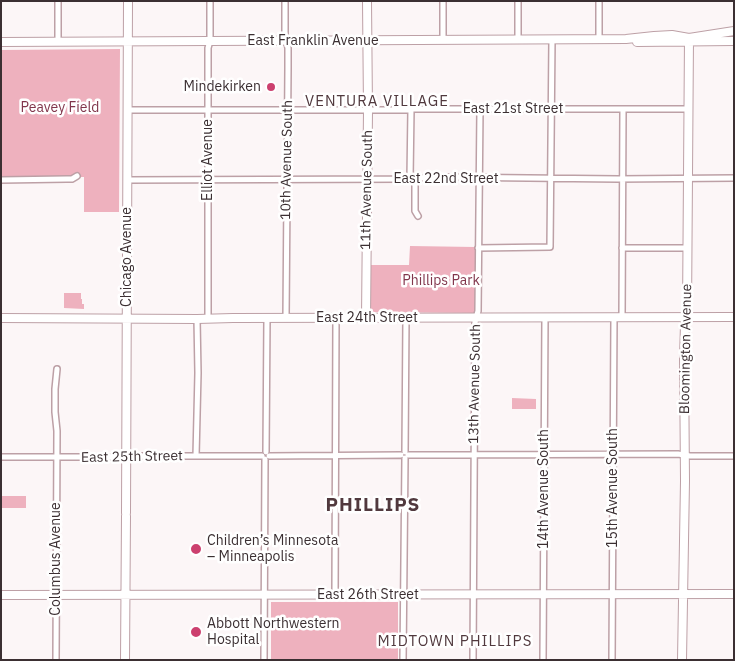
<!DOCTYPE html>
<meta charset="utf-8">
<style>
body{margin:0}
#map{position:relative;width:735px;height:661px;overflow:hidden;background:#fcf6f7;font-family:"IBM Plex Sans",sans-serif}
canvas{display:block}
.frame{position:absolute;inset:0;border:2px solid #3b2f32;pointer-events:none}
</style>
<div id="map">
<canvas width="735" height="661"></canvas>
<div class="frame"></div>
</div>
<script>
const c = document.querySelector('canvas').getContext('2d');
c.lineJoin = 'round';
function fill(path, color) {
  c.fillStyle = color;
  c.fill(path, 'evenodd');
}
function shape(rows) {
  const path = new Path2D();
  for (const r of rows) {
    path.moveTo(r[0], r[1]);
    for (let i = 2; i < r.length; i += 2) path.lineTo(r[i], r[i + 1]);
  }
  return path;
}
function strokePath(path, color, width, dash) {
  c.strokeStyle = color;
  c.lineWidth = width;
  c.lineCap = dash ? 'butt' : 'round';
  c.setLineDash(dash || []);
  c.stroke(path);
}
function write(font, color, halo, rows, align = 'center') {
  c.font = font + ' "IBM Plex Sans",sans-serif';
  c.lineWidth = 5;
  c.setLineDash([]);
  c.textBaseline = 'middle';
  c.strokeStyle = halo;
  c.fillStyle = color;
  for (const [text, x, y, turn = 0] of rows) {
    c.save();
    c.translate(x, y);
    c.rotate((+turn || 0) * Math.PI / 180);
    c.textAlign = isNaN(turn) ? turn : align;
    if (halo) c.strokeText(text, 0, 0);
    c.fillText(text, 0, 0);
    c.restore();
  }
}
fill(shape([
 [120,49,119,212,84,212,84,177,1,177,1,50],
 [410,246,475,247,475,311,474,313,372,312,370,311,370,265,409,265],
 [64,293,81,293,81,299,82,299,82,304,84,304,84,309,64,308],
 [512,398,536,399,536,409,512,409],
 [1,496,26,496,26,508,1,508],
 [271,602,398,602,398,660,271,660]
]), '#eeb1be');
const street = shape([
 [285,1,285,34,288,48,288,68,286,318],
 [599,1,599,39],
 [518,39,518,1],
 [443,40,443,1],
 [58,42,58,1],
 [128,110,407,110,411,109,689,109],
 [410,178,411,109],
 [415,178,415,211,418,216],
 [1,180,67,179,72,179,77,176],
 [128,180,403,179,439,177,618,179,734,178],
 [478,248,550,247,552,39],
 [622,248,687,248],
 [622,317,623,110],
 [208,319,208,48,210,41,210,1],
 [266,452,267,318],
 [405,452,406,318],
 [408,455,678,454,690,456,734,456],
 [196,456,198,373,197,319],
 [269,456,401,455],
 [1,457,127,457,133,456,262,456],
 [335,595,336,318],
 [56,660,57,431,55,412,55,389,57,369],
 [264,660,265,459],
 [403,660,405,458],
 [473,660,475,322,478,311,480,109],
 [543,660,545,317],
 [612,660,614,317]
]);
const secondary = shape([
 [1,42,626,39,654,36,672,35,689,38,734,31],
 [637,42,734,41],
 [1,318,197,319,233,318,734,317],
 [366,318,368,110,367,1],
 [126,513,128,1],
 [1,595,734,594],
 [125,660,126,516],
 [682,660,685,481,684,357,685,325,687,312,689,38]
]);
strokePath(street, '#bda0a6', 8);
strokePath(secondary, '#bda0a6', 10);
strokePath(street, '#fff', 5);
strokePath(secondary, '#fff', 8);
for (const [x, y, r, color] of [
 [271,87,5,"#cc406f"],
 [196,549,6,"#cc406f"],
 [196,632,6,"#cc406f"]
]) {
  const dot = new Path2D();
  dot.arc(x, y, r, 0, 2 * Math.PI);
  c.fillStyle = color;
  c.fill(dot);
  strokePath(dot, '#fff', 2);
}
write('14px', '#3b2f32', '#fff', [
 ["East Franklin Avenue",313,41],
 ["East 21st Street",513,109],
 ["Elliot Avenue",208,160,-90],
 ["10th Avenue South",287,160,-89],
 ["East 22nd Street",446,179],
 ["11th Avenue South",367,190,-89],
 ["Chicago Avenue",127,257,-90],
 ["East 24th Street",367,318],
 ["Bloomington Avenue",686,349,-89],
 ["13th Avenue South",475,384,-89],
 ["East 25th Street",132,457,-1],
 ["15th Avenue South",613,488,-90],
 ["14th Avenue South",544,489,-90],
 ["Columbus Avenue",56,559,-90],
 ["East 26th Street",368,595]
]);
write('14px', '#3b2f32', '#fff', [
 ["Mindekirken",261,87,"right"],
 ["Children’s Minnesota",207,541],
 ["– Minneapolis",207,557],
 ["Abbott Northwestern",207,624],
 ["Hospital",207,640]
], 'left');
write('14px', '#81364c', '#fff', [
 ["Peavey Field",60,108],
 ["Phillips Park",441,281]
]);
c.letterSpacing = '1px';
write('15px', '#51393e', '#fff', [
 ["VENTURA VILLAGE",377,102],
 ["MIDTOWN PHILLIPS",455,642]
]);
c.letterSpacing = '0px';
c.letterSpacing = '1px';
write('bold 19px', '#51393e', '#fff', [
 ["PHILLIPS",373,506]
]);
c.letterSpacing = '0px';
</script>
